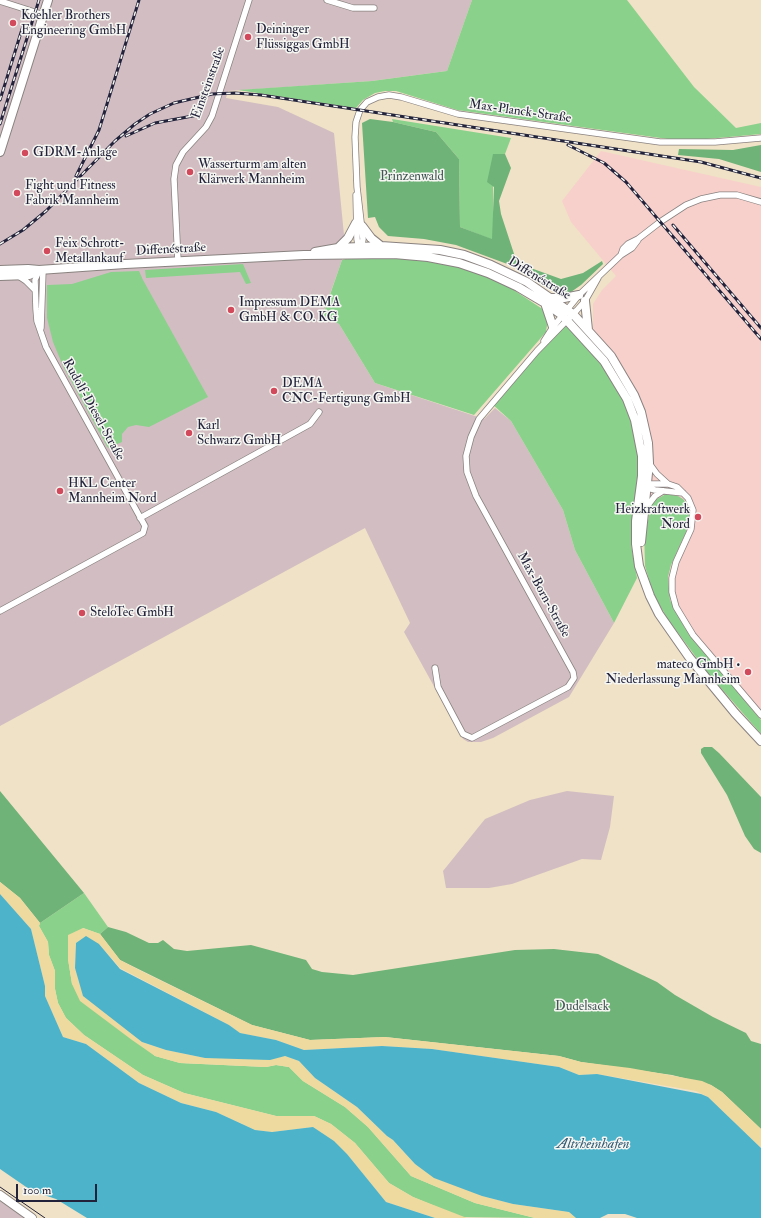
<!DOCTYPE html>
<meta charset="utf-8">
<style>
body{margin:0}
#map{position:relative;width:761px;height:1218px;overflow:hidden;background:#f0e2c6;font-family:"IM FELL Double Pica",serif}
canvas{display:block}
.scale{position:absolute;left:16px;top:1184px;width:81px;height:18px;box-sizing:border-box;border:2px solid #22223b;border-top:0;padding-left:5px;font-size:12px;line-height:14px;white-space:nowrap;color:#22223b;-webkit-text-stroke:3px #f6f6f2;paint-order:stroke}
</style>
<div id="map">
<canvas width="761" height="1218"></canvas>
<div class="scale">100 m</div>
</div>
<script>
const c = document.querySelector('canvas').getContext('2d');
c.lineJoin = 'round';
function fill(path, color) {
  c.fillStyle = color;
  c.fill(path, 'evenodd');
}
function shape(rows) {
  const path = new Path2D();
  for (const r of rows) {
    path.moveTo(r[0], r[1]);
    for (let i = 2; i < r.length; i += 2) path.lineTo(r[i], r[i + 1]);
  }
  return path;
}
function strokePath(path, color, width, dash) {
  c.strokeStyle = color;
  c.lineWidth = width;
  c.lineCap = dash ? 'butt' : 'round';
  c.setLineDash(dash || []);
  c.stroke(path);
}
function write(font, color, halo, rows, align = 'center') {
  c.font = font + ' "IM FELL Double Pica",serif';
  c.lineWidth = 3;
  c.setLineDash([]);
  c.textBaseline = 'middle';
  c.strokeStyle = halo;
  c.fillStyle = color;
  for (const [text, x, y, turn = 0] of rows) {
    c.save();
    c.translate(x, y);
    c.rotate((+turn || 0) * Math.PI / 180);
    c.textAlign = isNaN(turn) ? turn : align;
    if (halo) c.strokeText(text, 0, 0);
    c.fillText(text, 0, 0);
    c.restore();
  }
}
fill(shape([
 [601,151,761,187,761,720,685,628,670,600,668,577,671,565,689,522,666,494,657,499,636,495,593,350,593,304,602,290,616,276,571,222,562,201]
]), '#f7d0cb');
fill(shape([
 [0,0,472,0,447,71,372,81,228,91,226,98,278,107,334,133,344,235,342,260,323,314,339,324,375,383,484,419,495,408,511,421,563,510,575,550,614,623,569,697,493,738,481,742,468,742,463,739,404,632,410,623,365,528,0,726],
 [567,791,614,796,610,827,601,860,582,859,512,884,489,888,446,888,443,871,485,819,530,800],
 [0,1201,24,1218,0,1218]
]), '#d2bec2');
fill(shape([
 [472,0,627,0,694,87,736,128,761,123,761,134,696,140,668,139,457,110,396,91,385,91,375,93,363,100,356,108,238,90,372,81,447,71],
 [392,119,511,138,505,154,493,154,493,240,460,227,459,159,436,132,393,122],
 [382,257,417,259,456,266,500,281,544,310,548,319,546,332,474,415,375,383,339,324,323,315,342,260,349,258],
 [243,264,251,283,246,284,240,272,146,278,145,270],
 [139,271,143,280,208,397,149,427,136,425,128,427,122,434,122,442,108,448,63,366,53,342,47,318,47,285,72,284,111,272],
 [567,320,593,348,625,404,634,430,639,456,631,545,637,578,614,623,575,550,563,510,511,421,491,403],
 [666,494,678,496,683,499,687,504,690,515,686,532,671,565,668,577,670,600,685,628,761,720,761,734,707,672,667,618,653,593,645,566,644,527,647,526,651,506,657,499],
 [84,893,108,927,100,934,83,928,68,959,72,984,155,1056,180,1063,266,1067,276,1065,289,1067,303,1081,345,1107,368,1127,411,1176,475,1203,535,1218,461,1217,413,1197,389,1183,355,1143,331,1124,314,1116,276,1116,184,1093,143,1075,84,1035,66,1018,58,1003,55,989,55,971,49,955,48,942,39,926,40,923]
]), '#8ad18c');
fill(shape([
 [370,119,393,122,436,132,459,159,460,227,492,239,494,187,487,182,493,154,505,154,511,168,499,201,501,214,517,263,561,279,583,273,602,261,603,264,581,285,571,292,562,292,552,290,510,265,456,245,424,239,388,236,379,227,375,217,368,218,362,123],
 [761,145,761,172,719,159,678,155,679,149,733,150],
 [704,747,712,747,719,753,761,797,761,853,754,849,745,836,727,795,701,753,701,749],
 [0,791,84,893,40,923,20,898,0,882],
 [108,927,126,932,149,943,158,943,163,940,174,949,187,951,251,945,306,960,312,969,322,972,353,975,515,950,554,949,598,954,657,982,675,995,713,1017,746,1033,751,1041,761,1044,761,1129,722,1092,711,1085,672,1075,581,1062,559,1056,385,1037,310,1040,252,1025,120,960,100,934]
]), '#6fb378');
fill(shape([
 [0,882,20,898,40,923,39,926,48,942,49,955,55,971,55,989,58,1003,66,1018,84,1035,143,1075,184,1093,276,1116,314,1116,331,1124,355,1143,389,1183,413,1197,467,1218,435,1218,386,1202,347,1154,313,1127,272,1132,255,1130,216,1112,181,1103,139,1083,86,1044,63,1037,45,996,45,986,31,929,0,894],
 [83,928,100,934,120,960,141,971,252,1025,310,1040,385,1037,559,1056,581,1062,630,1068,702,1081,711,1085,722,1092,761,1129,761,1148,708,1097,696,1091,597,1074,579,1075,559,1067,432,1049,382,1046,304,1050,276,1040,239,1033,229,1025,120,968,99,944,76,943,75,969,142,1042,166,1050,205,1058,285,1056,299,1061,315,1078,357,1107,387,1136,393,1140,415,1164,482,1196,513,1204,569,1212,576,1218,535,1218,475,1203,411,1176,368,1127,345,1107,303,1081,289,1067,276,1065,266,1067,180,1063,155,1056,132,1040,80,1001,72,984,68,959,68,935]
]), '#eeda9e');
fill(shape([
 [0,894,31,929,45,986,45,996,63,1037,86,1044,139,1083,181,1103,216,1112,255,1130,272,1132,313,1127,334,1141,347,1154,386,1202,435,1218,87,1218,56,1199,32,1191,0,1169],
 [86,936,99,944,120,969,229,1025,240,1033,276,1040,304,1050,382,1046,432,1049,559,1067,579,1075,597,1074,701,1094,708,1097,761,1148,761,1218,637,1218,625,1214,608,1214,600,1218,576,1218,569,1212,513,1204,482,1196,434,1178,415,1164,393,1140,387,1136,357,1107,315,1078,299,1061,285,1056,270,1060,205,1058,166,1050,142,1042,83,996,75,968,76,943]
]), '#4db3cb');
const street = shape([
 [327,0,353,8,374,8],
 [0,1,44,15],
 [356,195,357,239,359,250],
 [361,250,363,239,357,187,355,137,356,122,360,110,367,102,378,97,389,95,401,97,458,114,660,142,715,142,761,138],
 [621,255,623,249,628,244,638,239,660,222,686,205,701,199,720,195,737,195,761,202],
 [178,261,174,179,176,165,183,152,206,127,212,116,249,0],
 [17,275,26,281,35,290],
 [41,328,43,270],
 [544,341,553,327,579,295,621,255,632,248,638,240],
 [649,463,657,474,668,484,677,487,688,498,693,510,691,529,676,562,672,578,672,592,676,607,693,635,761,715],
 [645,484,668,484],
 [644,487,655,490,683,493],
 [645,509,655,496,663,491],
 [140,518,310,424,319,412],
 [0,611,143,533,145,526,46,347,37,321,36,309,35,280,39,271],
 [435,668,438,687,463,734,472,738,568,687,574,678,573,672,476,496,467,472,466,456,471,437,479,419,537,351,577,310,585,301,598,278]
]);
const secondary = shape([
 [0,152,48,0],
 [362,226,371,238,381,246],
 [338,248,348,238,356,223],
 [315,252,338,248,381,246,440,250,464,255,491,265,527,282,573,314,611,356,634,395,641,412,648,443,649,463,641,542],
 [0,270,28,269,39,270,125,264,304,255,394,254,428,257,459,263,488,273,518,287,545,303,562,315,604,361,627,399,635,420,642,456,642,476,636,521,636,544,639,566,650,596,659,614,689,657,735,713,761,741],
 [0,276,29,275,38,271],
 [552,298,564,298,579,295],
 [585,301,588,330],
 [545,303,553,327],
 [0,1195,32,1218]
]);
strokePath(street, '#898280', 7);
strokePath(secondary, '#898280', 10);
strokePath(street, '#fff', 5.5);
strokePath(secondary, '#fff', 8);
strokePath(shape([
 [0,1187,45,1218]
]), '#22223b', 1);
const rail = shape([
 [0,100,23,26],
 [0,124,39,0],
 [126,136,155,123,198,115],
 [568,145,604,163,626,182,761,339],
 [76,176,99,130,139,0],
 [673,225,761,328],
 [0,244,23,230,46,211,115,141,135,124,150,114,174,103,212,94,235,93,261,95,701,162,761,178]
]);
strokePath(rail, '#22223b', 3);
strokePath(rail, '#f6f6f2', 1.5, [4.5]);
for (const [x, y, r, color] of [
 [13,23,4,"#d1495b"],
 [248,37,4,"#d1495b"],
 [25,153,4,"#d1495b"],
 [190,172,4,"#d1495b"],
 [17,193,4,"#d1495b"],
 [47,251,4,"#d1495b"],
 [231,310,4,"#d1495b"],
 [274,391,4,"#d1495b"],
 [189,433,4,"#d1495b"],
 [60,491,4,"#d1495b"],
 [698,517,4,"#d1495b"],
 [82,613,4,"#d1495b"],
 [748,672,4,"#d1495b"]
]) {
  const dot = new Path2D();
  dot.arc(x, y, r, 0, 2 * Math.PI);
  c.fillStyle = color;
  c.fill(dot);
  strokePath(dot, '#f6f6f2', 1.5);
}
write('13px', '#22223b', '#f6f6f2', [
 ["Koehler Brothers",21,16],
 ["Engineering GmbH",21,31],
 ["Deininger",256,30],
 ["Flüssiggas GmbH",256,45],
 ["GDRM-Anlage",33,153],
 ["Wasserturm am alten",198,165],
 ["Klärwerk Mannheim",198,180],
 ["Fight und Fitness",25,186],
 ["Fabrik Mannheim",25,201],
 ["Feix Schrott-",55,244],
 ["Metallankauf",55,259],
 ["Impressum DEMA",239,303],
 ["GmbH & CO. KG",239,318],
 ["DEMA",282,384],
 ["CNC-Fertigung GmbH",282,399],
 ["Karl",197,426],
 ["Schwarz GmbH",197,441],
 ["HKL Center",68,484],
 ["Mannheim Nord",68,499],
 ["Heizkraftwerk",690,510,"right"],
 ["Nord",690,525,"right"],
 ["SteloTec GmbH",90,613],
 ["mateco GmbH •",740,665,"right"],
 ["Niederlassung Mannheim",740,680,"right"]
], 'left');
write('13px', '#22223b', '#f6f6f2', [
 ["Einsteinstraße",209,83,-70],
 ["Max-Planck-Straße",520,112,8],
 ["Diffenéstraße",171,250,-3],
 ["Diffenéstraße",539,279,31],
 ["Rudolf-Diesel-Straße",93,410,61],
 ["Max-Born-Straße",543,595,61]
]);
write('13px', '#415753', '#f6f6f2', [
 ["Prinzenwald",412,177],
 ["Dudelsack",582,1007]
]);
write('italic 14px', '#335c75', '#f6f6f2', [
 ["Altrheinhafen",593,1145]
]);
</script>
